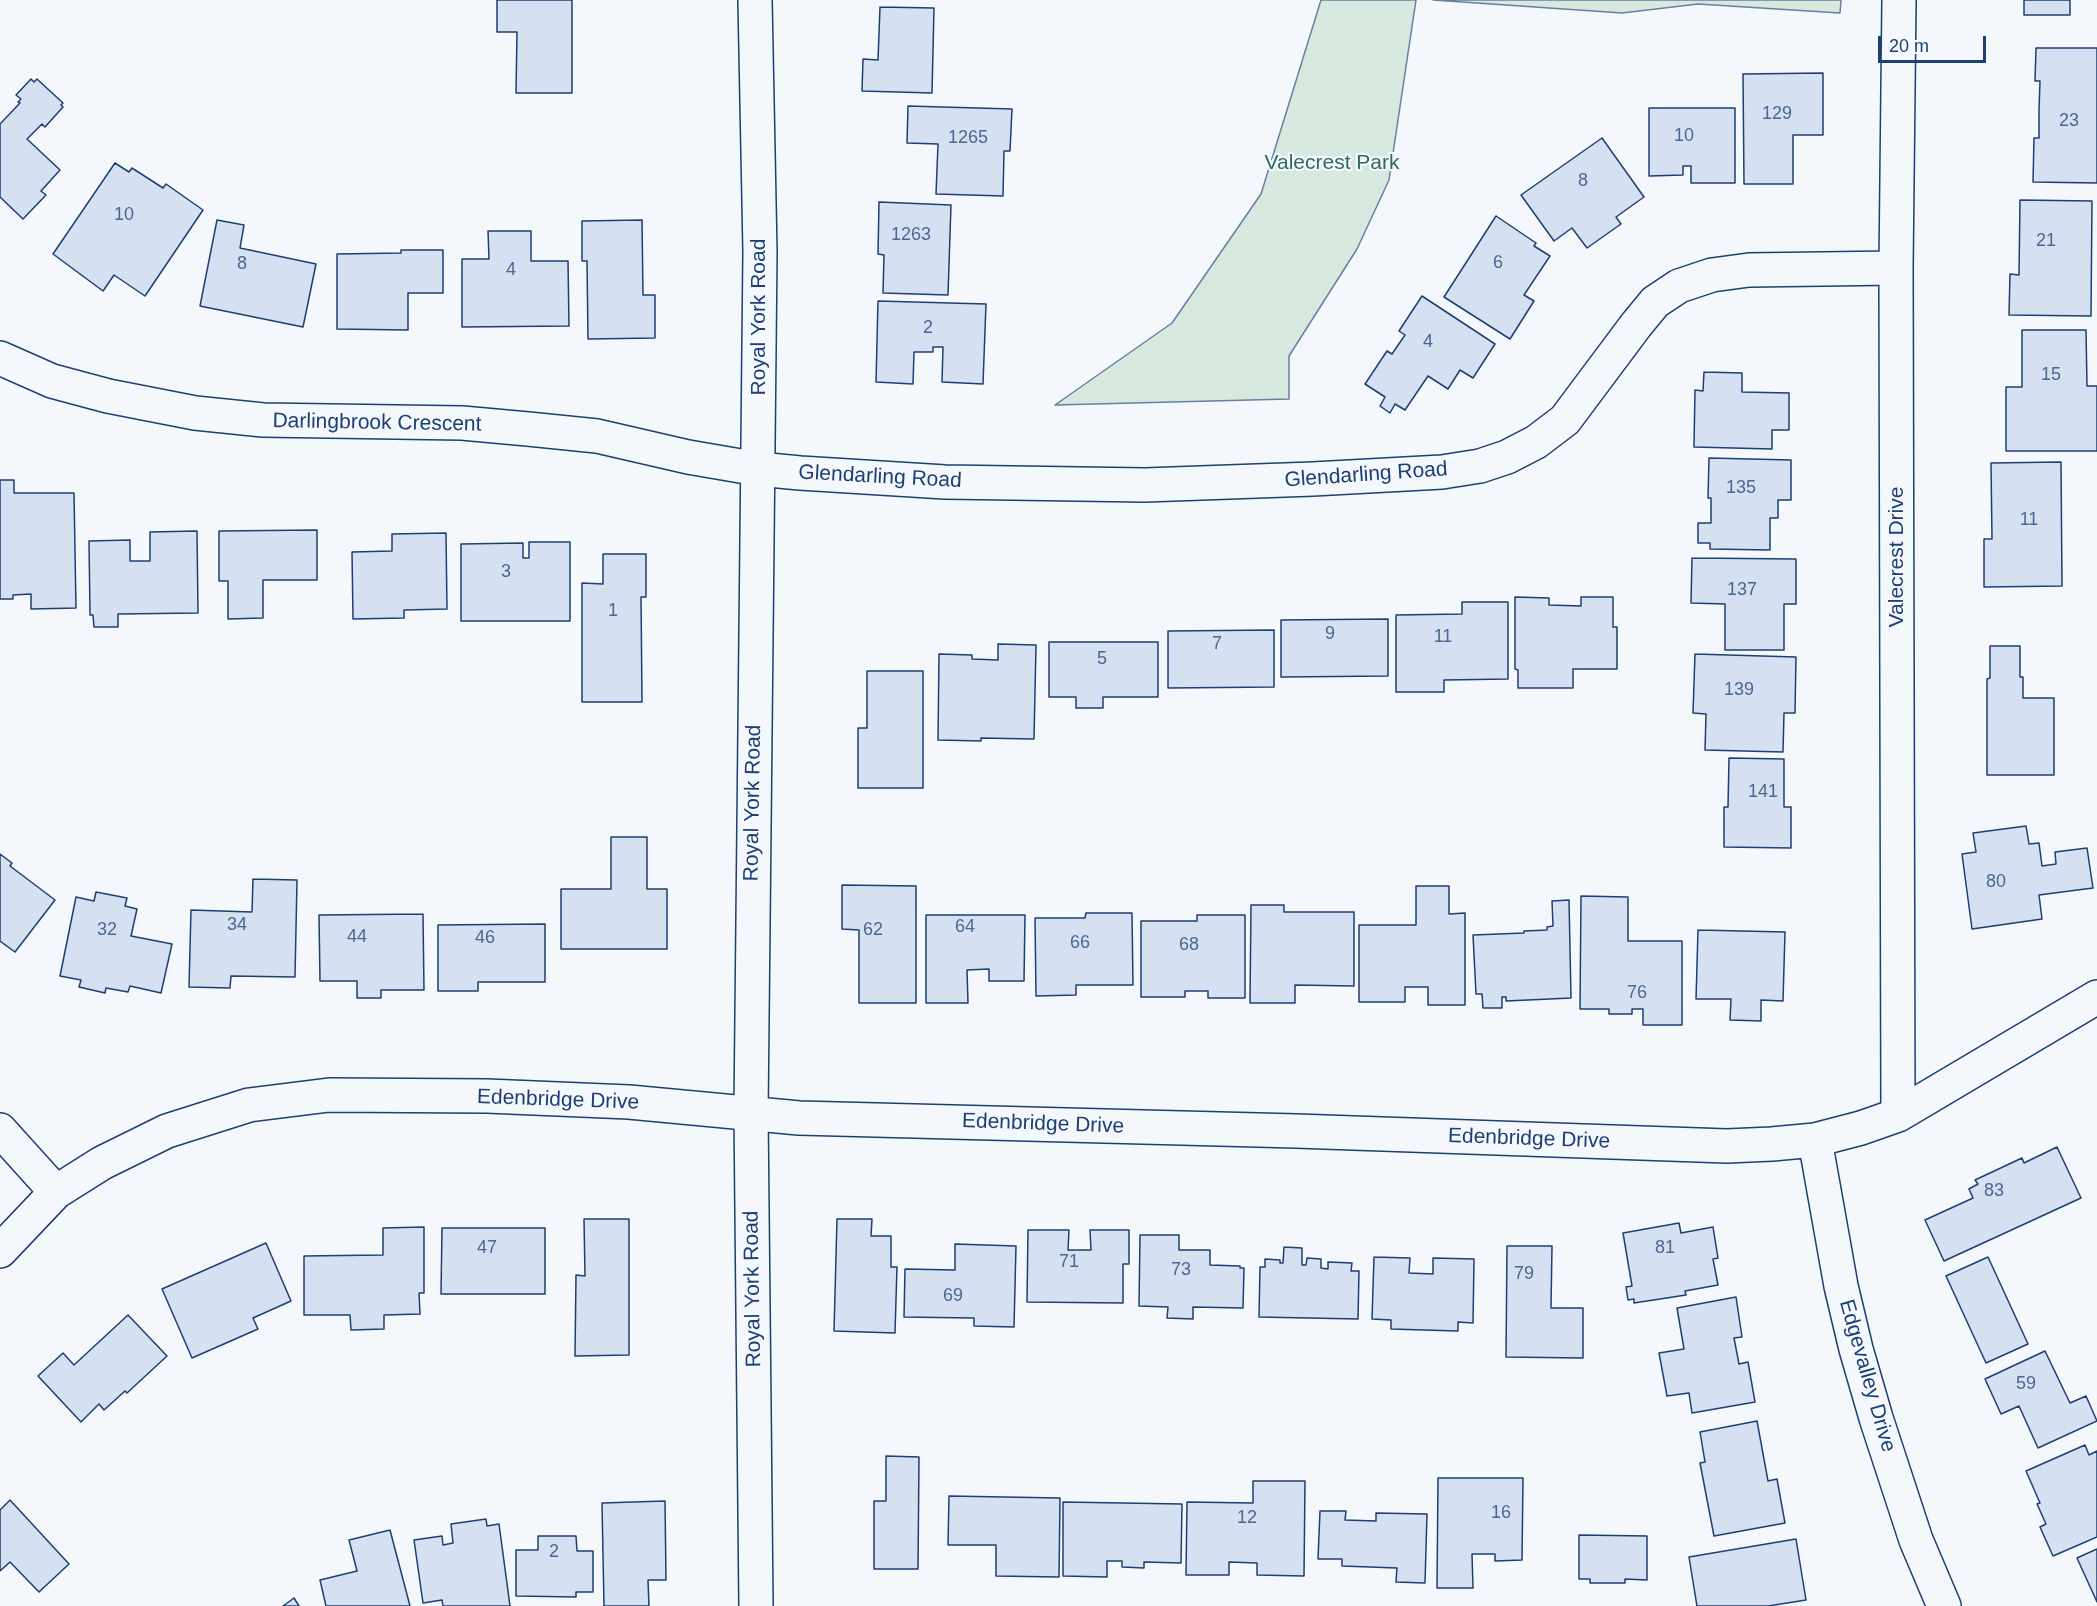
<!DOCTYPE html>
<style>
body{margin:0}
#map{position:relative;width:2097px;height:1606px;overflow:hidden;background:#f4f7fb;font-family:Arial,sans-serif}
canvas{display:block}
.scale{position:absolute;left:1878px;top:36px;width:108px;height:27px;box-sizing:border-box;border:3px solid #1d3f73;border-top:0;padding-left:8px;font-size:18px;line-height:21px;white-space:nowrap;color:#1d3f73;-webkit-text-stroke:4px #f4f7fb;paint-order:stroke}
</style>
<div id="map">
<canvas width="2097" height="1606"></canvas>
<div class="scale">20 m</div>
</div>
<script>
const c = document.querySelector('canvas').getContext('2d');
c.lineJoin = 'round';
function fill(path, color) {
  c.fillStyle = color;
  c.fill(path, 'evenodd');
}
function shape(rows) {
  const path = new Path2D();
  for (const r of rows) {
    path.moveTo(r[0], r[1]);
    for (let i = 2; i < r.length; i += 2) path.lineTo(r[i], r[i + 1]);
  }
  return path;
}
function strokePath(path, color, width, dash) {
  c.strokeStyle = color;
  c.lineWidth = width;
  c.lineCap = dash ? 'butt' : 'round';
  c.setLineDash(dash || []);
  c.stroke(path);
}
function write(font, color, halo, rows, align = 'center') {
  c.font = font + ' Arial,sans-serif';
  c.lineWidth = 4.5;
  c.setLineDash([]);
  c.textBaseline = 'middle';
  c.strokeStyle = halo;
  c.fillStyle = color;
  for (const [text, x, y, turn = 0] of rows) {
    c.save();
    c.translate(x, y);
    c.rotate((+turn || 0) * Math.PI / 180);
    c.textAlign = isNaN(turn) ? turn : align;
    if (halo) c.strokeText(text, 0, 0);
    c.fillText(text, 0, 0);
    c.restore();
  }
}
const green = shape([
 [1321,0,1416,0,1389,180,1357,249,1289,356,1289,399,1055,405,1172,323,1261,194,1321,0],
 [1433,0,1841,0,1840,13,1698,4,1622,13,1433,0]
]);
fill(green, '#d7e8df');
strokePath(green, '#687fa3', 1.5);
const building = shape([
 [497,0,572,0,572,93,516,93,517,32,497,32,497,0],
 [2024,0,2070,0,2070,15,2024,15,2024,0],
 [880,7,934,8,932,93,862,91,863,59,878,60,880,7],
 [2036,48,2097,48,2097,183,2033,182,2034,138,2039,138,2039,110,2040,81,2035,81,2036,48],
 [1823,73,1823,135,1793,135,1793,184,1744,184,1743,74,1823,73],
 [31,79,34,82,37,79,63,103,61,105,63,107,45,127,42,124,27,139,60,170,41,191,46,195,23,219,0,197,0,124,20,103,18,102,21,99,16,95,31,79],
 [908,106,1012,109,1010,151,1004,151,1003,196,936,194,938,144,907,143,908,106],
 [1649,108,1735,108,1735,183,1691,183,1691,166,1683,166,1683,175,1649,176,1649,108],
 [1602,138,1644,197,1616,217,1621,224,1587,248,1572,228,1554,241,1521,195,1602,138],
 [115,163,129,172,132,168,163,188,166,184,203,210,145,296,114,275,103,291,53,254,115,163],
 [2020,200,2092,201,2091,316,2009,315,2010,274,2019,275,2020,200],
 [879,202,951,205,948,295,883,293,884,255,878,254,879,202],
 [1496,216,1536,243,1534,246,1550,256,1524,295,1534,301,1510,339,1444,297,1496,216],
 [217,220,244,225,240,248,316,264,303,327,200,306,217,220],
 [642,220,643,295,655,295,655,338,588,339,587,261,582,261,582,221,642,220],
 [488,231,531,231,531,261,568,261,569,326,462,327,462,259,489,259,488,231],
 [401,250,443,250,443,293,408,293,408,330,337,329,337,254,401,253,401,250],
 [1422,296,1495,344,1473,378,1460,370,1448,389,1428,376,1405,410,1395,404,1390,413,1380,406,1385,397,1365,384,1387,351,1392,354,1405,335,1399,331,1422,296],
 [878,301,986,304,983,384,942,382,943,347,933,347,933,352,914,352,913,384,876,382,878,301],
 [2022,330,2086,330,2087,386,2097,386,2097,451,2006,451,2006,387,2022,387,2022,330],
 [1704,372,1742,373,1742,392,1789,393,1789,430,1772,430,1772,449,1694,447,1695,390,1703,391,1704,372],
 [1709,458,1791,460,1791,500,1778,500,1778,518,1770,518,1770,550,1710,549,1710,543,1698,543,1698,523,1711,523,1711,498,1708,498,1709,458],
 [2061,462,2062,586,1984,587,1984,539,1992,539,1991,463,2061,462],
 [0,480,14,480,14,493,74,493,76,608,31,609,31,594,13,595,13,599,0,599,0,480],
 [317,530,317,580,263,580,263,618,228,619,228,581,219,581,219,531,317,530],
 [197,531,198,613,118,614,118,627,94,627,93,615,90,615,89,541,130,540,130,561,150,561,150,532,197,531],
 [446,533,447,609,404,610,404,618,353,619,352,552,392,551,392,534,446,533],
 [529,542,570,542,570,621,461,621,461,544,523,543,523,558,529,558,529,542],
 [603,554,646,554,646,597,641,597,642,702,582,702,582,583,603,584,603,554],
 [1692,558,1796,559,1796,604,1784,604,1784,650,1725,650,1725,604,1691,603,1692,558],
 [1515,597,1549,598,1549,605,1581,606,1581,597,1613,597,1613,627,1617,627,1617,669,1573,669,1573,688,1518,688,1518,670,1515,669,1515,597],
 [1462,602,1508,602,1508,679,1444,680,1444,692,1396,692,1396,615,1462,614,1462,602],
 [1388,619,1388,676,1281,677,1281,620,1388,619],
 [1274,630,1274,687,1168,688,1168,631,1274,630],
 [1049,642,1158,642,1158,697,1103,697,1103,708,1076,708,1076,697,1049,697,1049,642],
 [998,644,1036,645,1034,739,981,738,981,741,938,740,939,654,972,655,972,659,998,660,998,644],
 [1990,646,2020,646,2020,677,2023,677,2023,698,2054,698,2054,775,1987,775,1987,679,1990,678,1990,646],
 [1695,654,1796,657,1795,713,1784,713,1783,752,1705,750,1706,714,1693,713,1695,654],
 [867,671,923,671,923,788,858,788,858,728,867,728,867,671],
 [1729,758,1784,759,1784,807,1791,807,1791,848,1724,847,1724,807,1728,807,1729,758],
 [2026,826,2029,844,2039,843,2042,866,2056,864,2055,852,2087,848,2093,888,2039,895,2042,919,1972,929,1962,854,1976,852,1973,833,2026,826],
 [611,837,647,837,647,889,667,889,667,949,561,949,561,889,611,889,611,837],
 [0,854,12,863,10,866,55,900,15,952,0,941,0,854],
 [253,879,297,880,295,977,231,976,230,988,189,987,191,910,252,912,253,879],
 [842,885,916,886,916,1003,859,1003,859,930,842,929,842,885],
 [1416,886,1449,886,1449,914,1465,913,1465,1005,1428,1005,1428,987,1405,987,1405,1002,1359,1002,1359,925,1416,925,1416,886],
 [96,892,127,898,125,906,137,909,131,936,172,944,161,993,130,986,128,992,106,988,105,993,79,987,81,980,60,976,76,897,94,901,96,892],
 [1581,896,1628,897,1628,941,1682,941,1682,1025,1643,1025,1643,1009,1632,1009,1632,1014,1609,1014,1609,1009,1580,1009,1581,896],
 [1569,900,1571,998,1506,1001,1506,997,1502,997,1502,1008,1483,1008,1482,994,1476,994,1473,935,1524,933,1524,931,1547,930,1547,927,1553,926,1552,901,1569,900],
 [1251,905,1284,905,1284,912,1354,912,1354,986,1295,985,1295,1003,1250,1003,1251,905],
 [1086,913,1132,913,1133,985,1076,985,1076,995,1036,996,1035,918,1085,918,1086,913],
 [423,914,424,990,381,990,381,998,357,998,357,981,320,981,319,915,423,914],
 [926,915,1025,915,1024,981,989,981,989,969,967,970,968,1003,926,1003,926,915],
 [1197,915,1245,915,1245,998,1208,998,1208,991,1185,991,1185,997,1141,997,1141,921,1197,921,1197,915],
 [545,924,545,982,478,982,478,991,438,991,438,925,545,924],
 [1698,930,1785,932,1783,1001,1761,1000,1761,1021,1730,1020,1731,999,1696,999,1698,930],
 [2057,1147,2081,1198,1944,1261,1925,1220,1973,1198,1969,1189,1978,1184,1975,1180,2022,1158,2024,1163,2057,1147],
 [584,1219,629,1219,629,1355,575,1356,576,1275,585,1276,584,1219],
 [837,1219,872,1219,871,1236,891,1236,891,1267,897,1267,895,1333,834,1331,837,1219],
 [1679,1223,1681,1233,1713,1227,1718,1258,1713,1259,1718,1285,1685,1291,1686,1295,1634,1303,1634,1299,1628,1300,1626,1287,1632,1286,1623,1233,1679,1223],
 [424,1227,424,1293,419,1293,420,1314,384,1315,384,1329,351,1330,350,1315,304,1315,304,1256,383,1255,383,1228,424,1227],
 [442,1228,545,1228,545,1294,441,1294,442,1228],
 [1028,1230,1069,1230,1068,1250,1091,1250,1090,1230,1129,1230,1129,1264,1123,1264,1123,1303,1027,1302,1028,1230],
 [1140,1235,1179,1235,1179,1250,1210,1250,1210,1265,1240,1266,1240,1268,1244,1268,1243,1308,1193,1307,1193,1319,1167,1318,1168,1307,1139,1306,1140,1235],
 [266,1243,291,1301,253,1318,258,1329,192,1358,162,1289,266,1243],
 [955,1244,1016,1246,1014,1327,974,1326,974,1318,904,1317,905,1269,955,1270,955,1244],
 [1507,1246,1552,1246,1551,1308,1583,1308,1583,1358,1506,1357,1507,1246],
 [1284,1247,1302,1248,1302,1265,1306,1265,1307,1258,1321,1259,1321,1268,1328,1269,1328,1262,1352,1263,1351,1271,1359,1271,1358,1319,1259,1317,1260,1267,1265,1267,1265,1259,1280,1260,1280,1263,1283,1263,1284,1247],
 [1374,1257,1410,1258,1409,1273,1433,1274,1433,1258,1474,1259,1473,1323,1458,1322,1458,1331,1391,1329,1391,1320,1372,1319,1374,1257],
 [1988,1257,2028,1344,1986,1363,1946,1276,1988,1257],
 [1736,1297,1742,1337,1734,1338,1739,1364,1748,1362,1755,1402,1692,1413,1689,1393,1667,1396,1659,1353,1684,1349,1677,1308,1736,1297],
 [128,1315,167,1356,127,1393,125,1391,104,1410,99,1404,81,1422,38,1376,63,1353,74,1365,128,1315],
 [2045,1351,2070,1403,2086,1396,2097,1421,2038,1448,2019,1406,2001,1414,1985,1379,2045,1351],
 [1757,1421,1768,1481,1777,1479,1785,1523,1714,1536,1700,1463,1705,1462,1700,1432,1757,1421],
 [2085,1445,2089,1455,2097,1451,2097,1537,2053,1556,2040,1527,2046,1524,2037,1504,2040,1503,2026,1471,2085,1445],
 [886,1456,919,1457,918,1569,874,1569,874,1501,886,1501,886,1456],
 [1438,1478,1523,1478,1522,1560,1495,1561,1495,1554,1472,1554,1473,1588,1437,1588,1438,1478],
 [1253,1481,1305,1481,1304,1576,1257,1575,1257,1563,1229,1562,1229,1575,1186,1575,1187,1502,1253,1503,1253,1481],
 [949,1496,1060,1498,1059,1577,996,1576,996,1545,948,1545,949,1496],
 [10,1500,69,1564,39,1592,10,1562,0,1571,0,1510,10,1500],
 [665,1501,666,1580,648,1580,649,1606,604,1606,602,1503,665,1501],
 [1063,1502,1182,1504,1181,1563,1144,1562,1144,1568,1122,1567,1122,1561,1107,1561,1107,1577,1063,1576,1063,1502],
 [1320,1511,1346,1511,1345,1520,1376,1521,1376,1513,1427,1514,1425,1583,1396,1582,1397,1568,1342,1566,1342,1559,1318,1559,1320,1511],
 [486,1519,487,1526,499,1524,510,1606,443,1606,442,1600,423,1603,414,1540,442,1536,443,1545,453,1543,451,1524,486,1519],
 [390,1530,410,1606,326,1606,320,1580,357,1571,349,1540,390,1530],
 [1579,1535,1647,1536,1647,1580,1625,1579,1625,1583,1590,1583,1590,1579,1579,1579,1579,1535],
 [538,1536,576,1536,577,1551,593,1551,593,1592,576,1592,576,1597,516,1596,516,1550,538,1550,538,1536],
 [1796,1539,1806,1600,1768,1606,1697,1606,1689,1557,1796,1539],
 [2097,1549,2097,1602,2077,1558,2097,1549],
 [294,1598,299,1606,283,1606,294,1598]
]);
fill(building, '#d5e0f0');
strokePath(building, '#1d3f73', 1.5);
const minor = shape([
 [0,358,52,381,108,396,195,413,263,420,462,423,528,429,597,436,688,457,758,469,800,473,945,482,1145,485,1313,479,1442,472,1480,466,1507,457,1536,442,1565,420,1636,325,1655,302,1679,286,1712,275,1749,270,1896,268],
 [1898,1115,1896,268,1899,0],
 [0,1130,56,1192],
 [1815,1140,1841,1286,1856,1349,1876,1418,1916,1540,1944,1606],
 [0,1251,56,1192,102,1163,167,1131,249,1105,329,1095,487,1096,629,1102,799,1118,1296,1131,1727,1146,1772,1144,1815,1140,1861,1128,1898,1115,2097,997]
]);
const secondary = shape([
 [755,0,760,252,751,1112,756,1606]
]);
strokePath(minor, '#1d3f73', 36);
strokePath(secondary, '#1d3f73', 36);
strokePath(minor, '#f4f7fb', 33);
strokePath(secondary, '#f4f7fb', 33);
write('18px', '#4b6792', null, [
 ["129",1777,114],
 ["23",2069,121],
 ["10",1684,136],
 ["1265",968,138],
 ["8",1583,181],
 ["10",124,215],
 ["1263",911,235],
 ["21",2046,241],
 ["6",1498,263],
 ["8",242,264],
 ["4",511,270],
 ["2",928,328],
 ["4",1428,342],
 ["15",2051,375],
 ["135",1741,488],
 ["11",2029,520],
 ["3",506,572],
 ["137",1742,590],
 ["1",613,611],
 ["9",1330,634],
 ["11",1443,637],
 ["7",1217,644],
 ["5",1102,659],
 ["139",1739,690],
 ["141",1763,792],
 ["80",1996,882],
 ["34",237,925],
 ["64",965,927],
 ["32",107,930],
 ["62",873,930],
 ["44",357,937],
 ["46",485,938],
 ["66",1080,943],
 ["68",1189,945],
 ["76",1637,993],
 ["83",1994,1191],
 ["47",487,1248],
 ["81",1665,1248],
 ["71",1069,1262],
 ["73",1181,1270],
 ["79",1524,1274],
 ["69",953,1296],
 ["59",2026,1384],
 ["16",1501,1513],
 ["12",1247,1518],
 ["2",554,1552]
]);
write('21px', '#2c6c60', '#f4f7fb', [
 ["Valecrest Park",1332,163]
]);
write('21px', '#1d3f73', '#f4f7fb', [
 ["Royal York Road",759,317,-90],
 ["Darlingbrook Crescent",377,423,1],
 ["Glendarling Road",1366,475,-4],
 ["Glendarling Road",880,477,3],
 ["Valecrest Drive",1897,557,-90],
 ["Royal York Road",753,803,-89],
 ["Edenbridge Drive",558,1100,2],
 ["Edenbridge Drive",1043,1124,2],
 ["Edenbridge Drive",1529,1139,2],
 ["Royal York Road",753,1289,-91],
 ["Edgevalley Drive",1867,1376,74]
]);
</script>
